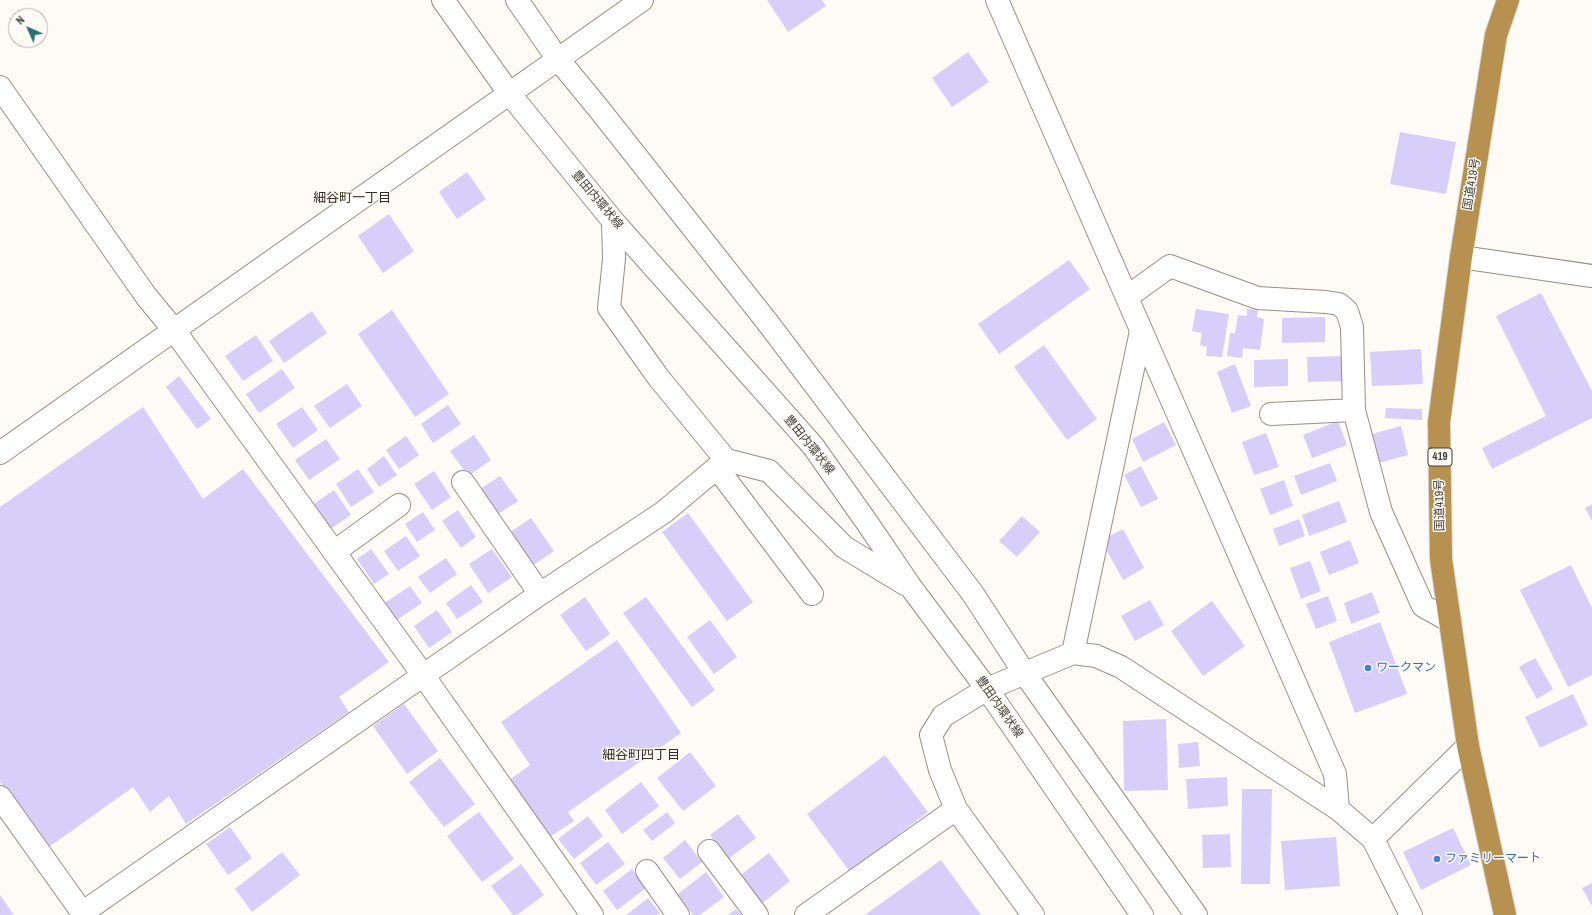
<!DOCTYPE html>
<meta charset="utf-8">
<style>
body{margin:0}
#map{position:relative;width:1592px;height:915px;overflow:hidden;background:#fefaf5;font-family:"Archivo Narrow",sans-serif}
canvas{display:block}
.north{position:absolute;left:8px;top:8px;width:40px;height:40px;box-sizing:border-box;background:#fefaf5;border:1px solid #b2aea9;border-radius:50%;rotate:315deg;font-size:11px;font-weight:700;line-height:16px;text-align:center;color:#403c37}
.north::after{content:'';display:block;margin:auto;width:14px;height:18px;background:#257076;clip-path:polygon(50% 0,100% 100%,50% 72%,0 100%)}
</style>
<div id="map">
<canvas width="1592" height="915"></canvas>
<div class="north">N</div>
</div>
<script>
const c = document.querySelector('canvas').getContext('2d');
c.lineJoin = 'round';
function fill(path, color) {
  c.fillStyle = color;
  c.fill(path, 'evenodd');
}
function shape(rows) {
  const path = new Path2D();
  for (const r of rows) {
    path.moveTo(r[0], r[1]);
    for (let i = 2; i < r.length; i += 2) path.lineTo(r[i], r[i + 1]);
  }
  return path;
}
function strokePath(path, color, width, dash) {
  c.strokeStyle = color;
  c.lineWidth = width;
  c.lineCap = dash ? 'butt' : 'round';
  c.setLineDash(dash || []);
  c.stroke(path);
}
function write(font, color, halo, rows, align = 'center') {
  c.font = font + ' "Archivo Narrow","Noto Sans JP",sans-serif';
  c.lineWidth = 3;
  c.setLineDash([]);
  c.textBaseline = 'middle';
  c.strokeStyle = halo;
  c.fillStyle = color;
  for (const [text, x, y, turn = 0] of rows) {
    c.save();
    c.translate(x, y);
    c.rotate((+turn || 0) * Math.PI / 180);
    c.textAlign = isNaN(turn) ? turn : align;
    if (halo) c.strokeText(text, 0, 0);
    c.fillText(text, 0, 0);
    c.restore();
  }
}
fill(shape([
 [767,0,822,0,826,6,788,32],
 [968,52,989,82,952,107,932,78],
 [1400,132,1456,142,1446,194,1390,184],
 [467,172,486,199,457,219,439,192],
 [389,214,414,251,383,273,358,236],
 [1069,260,1090,289,999,354,978,324],
 [1541,293,1592,391,1592,418,1492,469,1482,448,1546,416,1496,316],
 [1196,309,1229,314,1222,357,1206,356,1207,347,1200,345,1202,333,1192,331],
 [1247,309,1258,310,1257,317,1264,319,1260,350,1243,348,1242,358,1227,356,1230,333,1235,333,1238,315,1247,316],
 [392,310,449,394,415,417,358,334],
 [312,311,327,333,284,363,269,341],
 [1325,317,1325,342,1282,343,1282,318],
 [256,335,273,361,243,381,225,356],
 [1044,345,1097,419,1067,440,1014,367],
 [1421,349,1423,384,1372,386,1370,352],
 [1344,356,1344,381,1308,382,1307,357],
 [1288,359,1288,386,1254,387,1254,360],
 [1235,364,1251,406,1232,413,1217,372],
 [282,369,295,388,259,413,246,394],
 [179,376,211,419,197,429,166,387],
 [347,384,362,406,330,428,314,406],
 [448,405,461,424,433,443,421,424],
 [143,407,203,499,243,469,389,662,339,697,349,712,186,824,169,796,150,812,133,787,49,847,0,782,0,507],
 [302,407,318,430,293,448,276,424],
 [1386,408,1422,409,1422,420,1385,418],
 [1338,421,1347,445,1312,458,1303,435],
 [1164,422,1176,445,1143,462,1132,439],
 [1401,426,1408,455,1379,463,1372,434],
 [1266,433,1279,467,1254,475,1242,442],
 [474,435,491,460,468,476,450,451],
 [406,436,419,455,399,469,386,450],
 [326,439,340,459,309,480,295,460],
 [384,456,397,475,379,487,367,469],
 [1330,463,1337,481,1301,495,1294,476],
 [1141,466,1158,499,1141,507,1124,475],
 [358,469,374,492,351,507,336,484],
 [434,471,451,497,432,510,414,484],
 [500,476,518,501,498,514,480,489],
 [1284,480,1293,506,1270,515,1260,489],
 [334,490,351,515,329,530,312,505],
 [1339,501,1347,522,1309,536,1302,515],
 [1592,504,1592,521,1585,508],
 [458,510,476,537,461,548,442,521],
 [423,512,435,530,417,542,405,524],
 [688,513,753,602,727,621,662,532],
 [1022,516,1040,532,1017,557,999,541],
 [531,518,554,551,529,568,506,535],
 [1299,519,1305,536,1279,546,1273,529],
 [1123,529,1144,568,1123,580,1101,540],
 [406,536,420,556,398,571,384,551],
 [1350,540,1359,563,1329,575,1320,552],
 [371,549,389,574,374,584,357,559],
 [492,549,512,577,488,593,469,564],
 [446,558,457,574,430,593,418,577],
 [1310,561,1321,591,1301,599,1290,568],
 [1571,565,1592,608,1592,675,1568,687,1520,590],
 [471,585,483,602,457,619,446,603],
 [410,586,422,603,395,621,383,604],
 [1372,592,1380,613,1351,624,1344,603],
 [1328,596,1337,621,1316,629,1306,604],
 [585,597,610,634,586,651,560,615],
 [646,597,715,690,692,707,623,613],
 [1150,600,1164,625,1135,641,1121,616],
 [1212,601,1245,646,1203,676,1171,631],
 [437,610,452,632,429,648,414,626],
 [710,620,737,657,714,674,687,637],
 [1380,622,1407,694,1355,713,1329,642],
 [617,640,681,733,568,812,574,821,548,838,508,781,530,765,501,722],
 [1535,658,1553,689,1537,699,1519,667],
 [1573,694,1588,725,1540,748,1525,717],
 [404,704,438,751,407,774,373,726],
 [1166,719,1168,790,1124,791,1123,721],
 [1198,742,1200,766,1179,768,1178,744],
 [690,752,716,786,683,811,657,778],
 [885,755,928,812,850,872,807,814],
 [440,758,475,804,444,827,409,782],
 [1227,777,1228,806,1188,809,1186,779],
 [641,782,659,806,622,834,605,810],
 [1242,789,1272,789,1270,884,1241,884],
 [479,812,514,859,482,882,447,836],
 [667,812,675,823,652,841,643,830],
 [738,814,756,838,728,859,710,835],
 [588,816,603,836,574,859,558,839],
 [230,827,252,858,228,875,206,844],
 [1453,828,1471,865,1421,890,1403,852],
 [1230,834,1231,867,1203,868,1202,835],
 [1336,837,1340,886,1285,890,1281,841],
 [685,840,702,862,680,879,663,858],
 [608,842,625,864,596,885,580,863],
 [282,852,300,875,252,912,235,889],
 [769,853,790,881,760,905,738,877],
 [941,860,981,915,865,915],
 [521,864,544,895,517,915,513,915,491,886],
 [632,869,646,888,617,910,603,891],
 [706,872,724,897,700,915,693,915,678,894],
 [1592,883,1592,906,1582,888],
 [0,895,14,915,0,915],
 [648,898,660,913,657,915,626,915],
 [736,909,741,915,728,915]
]), '#d7cff9');
const minor = shape([
 [443,0,509,93,613,221,813,446,868,524,910,586,987,689,1142,915],
 [517,0,557,58,599,109,768,323,973,594,1025,674,1196,915],
 [997,0,1335,774,1338,809],
 [0,87,146,296,174,330,423,675,592,915],
 [613,221,614,259,609,308,658,377,726,460,769,471,844,547,905,584],
 [1461,257,1592,276],
 [1127,297,1170,266,1258,298,1326,302,1339,304,1347,311,1352,327,1354,410,1381,512,1423,606,1450,621],
 [1271,414,1354,410],
 [0,453,642,0],
 [717,468,812,594],
 [463,482,540,594],
 [334,552,399,505],
 [1073,653,1141,331],
 [0,797,84,915],
 [1373,839,1468,746],
 [709,851,757,915],
 [647,871,678,915],
 [82,913,540,594,664,512,726,460],
 [806,915,956,809],
 [1033,915,956,809,940,770,931,735,943,716,987,689,1073,653,1096,656,1121,667,1338,809,1373,839,1411,915]
]);
const highway = shape([
 [1505,915,1468,746,1441,559,1439,422,1461,257,1496,35,1508,0]
]);
strokePath(minor, '#988f84', 24);
strokePath(highway, '#d9d8d7', 24);
strokePath(minor, '#fff', 22);
strokePath(highway, '#b7914f', 22);
for (const [x, y, r, color] of [
 [1368,668,4,"#3f7fe0"],
 [1437,859,4,"#3f7fe0"]
]) {
  const dot = new Path2D();
  dot.arc(x, y, r, 0, 2 * Math.PI);
  c.fillStyle = color;
  c.fill(dot);
  strokePath(dot, '#fefaf5', 1.5);
}
for (const [x, y, w] of [
 [1440,457,24]
]) {
  const box = new Path2D();
  box.roundRect(x - w / 2, y - 9, w, 18, 3);
  c.fillStyle = '#fefaf5';
  c.fill(box);
  strokePath(box, '#403c37', 1);
}
write('bold 11px', '#403c37', null, [
 ["419",1440,457]
]);
write('12px', '#403c37', '#fefaf5', [
 ["国道419号",1472,184,-81],
 ["豊田内環状線",597,200,50],
 ["豊田内環状線",809,445,51],
 ["国道419号",1440,505,-91],
 ["豊田内環状線",999,707,55]
]);
write('12px', '#366cbe', '#fefaf5', [
 ["ワークマン",1376,668],
 ["ファミリーマート",1445,859]
], 'left');
write('13px', '#332c22', '#fefaf5', [
 ["細谷町一丁目",352,199],
 ["細谷町四丁目",641,756]
]);
</script>
